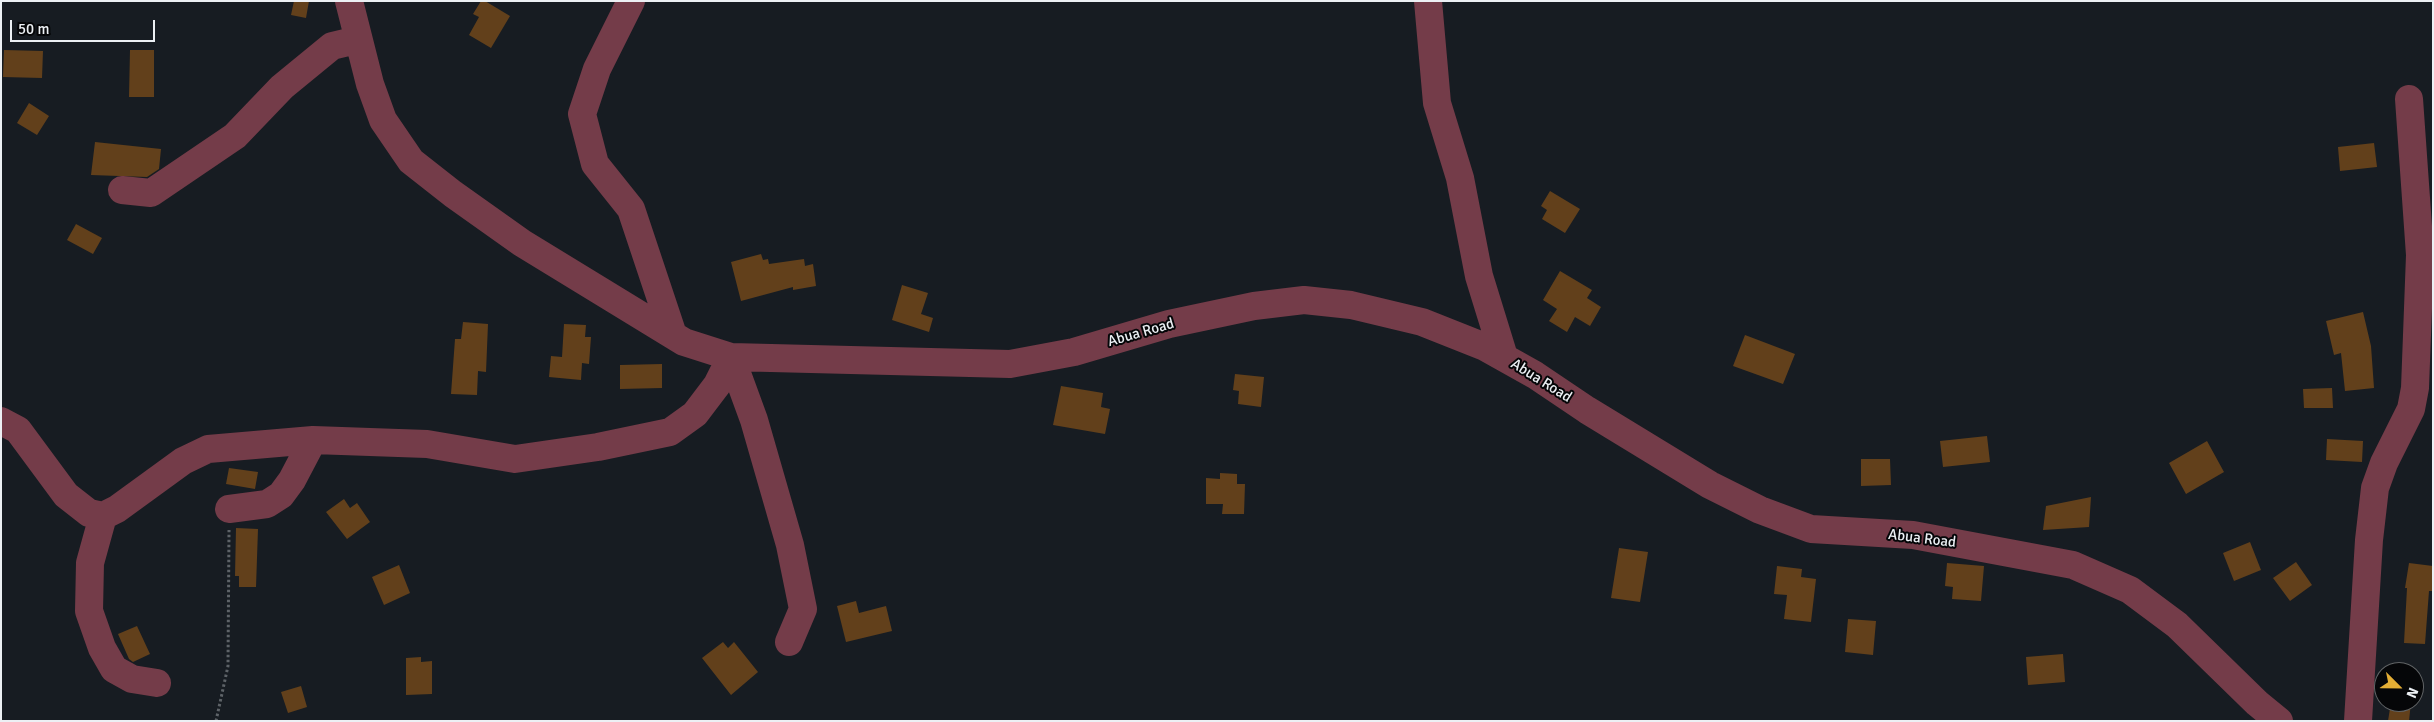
<!DOCTYPE html>
<style>
body{margin:0}
#map{position:relative;width:2434px;height:722px;overflow:hidden;background:#171c22;font-family:Signika,sans-serif}
canvas{display:block}
.frame{position:absolute;inset:0;border:2px solid #ecf0f4;pointer-events:none}
.north{position:absolute;left:2374px;top:662px;width:50px;height:50px;box-sizing:border-box;background:#050608;border:1px solid #616466;border-radius:50%;rotate:113deg;font-size:14px;font-weight:700;line-height:20px;text-align:center;color:#ecf0f4}
.north::after{content:'';display:block;margin:auto;width:18px;height:22px;background:#e4ae35;clip-path:polygon(50% 0,100% 100%,50% 72%,0 100%)}
.scale{position:absolute;left:10px;top:20px;width:145px;height:22px;box-sizing:border-box;border:2px solid #ecf0f4;border-top:0;padding-left:6px;font-size:15px;line-height:18px;white-space:nowrap;color:#ecf0f4;-webkit-text-stroke:4px #050608;paint-order:stroke}
</style>
<div id="map">
<canvas width="2434" height="722"></canvas>
<div class="frame"></div>
<div class="north">N</div>
<div class="scale">50 m</div>
</div>
<script>
const c = document.querySelector('canvas').getContext('2d');
c.lineJoin = 'round';
function fill(path, color) {
  c.fillStyle = color;
  c.fill(path, 'evenodd');
}
function shape(rows) {
  const path = new Path2D();
  for (const r of rows) {
    path.moveTo(r[0], r[1]);
    for (let i = 2; i < r.length; i += 2) path.lineTo(r[i], r[i + 1]);
  }
  return path;
}
function strokePath(path, color, width, dash) {
  c.strokeStyle = color;
  c.lineWidth = width;
  c.lineCap = dash ? 'butt' : 'round';
  c.setLineDash(dash || []);
  c.stroke(path);
}
function write(font, color, halo, rows, align = 'center') {
  c.font = font + ' Signika,sans-serif';
  c.lineWidth = 4;
  c.setLineDash([]);
  c.textBaseline = 'middle';
  c.strokeStyle = halo;
  c.fillStyle = color;
  for (const [text, x, y, turn = 0] of rows) {
    c.save();
    c.translate(x, y);
    c.rotate((+turn || 0) * Math.PI / 180);
    c.textAlign = isNaN(turn) ? turn : align;
    if (halo) c.strokeText(text, 0, 0);
    c.fillText(text, 0, 0);
    c.restore();
  }
}
fill(shape([
 [294,1,309,1,306,18,291,15],
 [481,1,485,1,510,16,491,48,469,35,479,17,473,14],
 [4,50,43,51,42,78,3,77],
 [130,50,154,50,154,97,129,97],
 [29,103,49,116,37,135,17,123],
 [95,142,161,149,159,169,147,177,91,175],
 [2374,143,2377,167,2340,171,2338,147],
 [1550,191,1580,209,1565,233,1542,219,1547,210,1541,206],
 [76,224,102,238,93,254,67,240],
 [761,254,763,260,768,259,769,264,804,259,805,266,813,264,816,286,793,290,793,287,741,301,731,262],
 [1560,271,1592,290,1587,298,1601,307,1590,326,1575,317,1567,332,1549,321,1557,309,1543,300],
 [902,285,928,293,921,314,933,318,929,332,892,320],
 [2363,312,2371,346,2374,388,2345,391,2341,353,2334,355,2326,321],
 [463,322,488,324,486,372,478,371,477,395,451,394,455,339,461,339],
 [564,324,586,325,585,337,591,337,589,364,582,363,581,380,549,377,551,356,562,357],
 [1745,335,1795,354,1783,384,1733,366],
 [662,364,662,388,620,389,620,365],
 [1235,374,1264,377,1261,407,1238,404,1239,391,1233,390],
 [1061,386,1103,393,1101,407,1110,409,1105,434,1053,425],
 [2332,388,2333,408,2304,408,2303,389],
 [1987,436,1990,462,1943,467,1940,441],
 [2327,439,2363,441,2362,462,2326,460],
 [2207,441,2224,472,2186,494,2169,463],
 [1861,459,1890,459,1891,485,1861,486],
 [229,468,258,472,255,489,226,484],
 [1220,473,1237,474,1237,484,1245,484,1244,514,1222,514,1223,504,1206,504,1206,478,1220,479],
 [2091,497,2089,527,2043,530,2046,506],
 [344,499,350,508,357,503,370,522,347,539,326,512],
 [236,528,258,529,256,587,239,587,239,576,235,576],
 [2250,542,2261,570,2234,581,2223,553],
 [1619,548,1648,552,1640,602,1611,598],
 [2296,562,2312,585,2290,601,2273,578],
 [1947,563,1984,566,1981,601,1952,599,1953,587,1945,586],
 [2409,563,2433,566,2433,591,2429,591,2425,644,2404,643,2407,588,2405,588],
 [399,565,410,593,384,605,372,577],
 [1777,566,1802,569,1801,577,1816,579,1811,622,1784,619,1787,595,1774,594],
 [856,601,859,613,886,606,892,631,846,642,837,606],
 [1848,619,1876,621,1873,655,1845,652],
 [137,626,150,654,133,662,129,659,118,634],
 [723,642,728,648,734,642,758,672,731,695,702,658],
 [2063,654,2065,682,2028,685,2026,657],
 [421,657,421,662,432,661,432,694,406,695,406,658],
 [301,686,307,707,288,713,281,692],
 [2391,702,2411,702,2409,721,2388,721]
]), '#62401b');
strokePath(shape([
 [216,721,228,666,229,530]
]), '#5e6368', 3, [2.5, 2.5]);
strokePath(shape([
 [349,1,370,84,383,120,411,161,453,194,522,243,684,342,731,357,1010,364,1074,352,1169,324,1254,306,1304,300,1351,305,1422,322,1485,347,1535,375,1587,410,1710,485,1760,510,1811,529,1913,535,2073,565,2130,590,2177,625,2257,703,2279,721],
 [631,1,597,69,582,114,595,164,631,209,673,335],
 [1428,1,1437,103,1460,178,1479,276,1504,357],
 [122,190,151,193,235,136,282,87,332,46,357,40],
 [731,357,754,420,790,545,803,609,789,642],
 [1,421,18,430,66,495,89,513,103,516,117,509,183,461,208,449,313,440,427,444,515,459,598,447,670,432,695,414,717,385,731,357],
 [229,509,267,504,281,495,292,480,313,440],
 [103,516,90,563,89,611,102,648,114,669,132,679,157,683],
 [2358,721,2369,540,2375,488,2384,463,2411,409,2415,388,2420,255,2409,99]
]), '#743c49', 28);
write('15px', '#ecf0f4', '#050608', [
 ["Abua Road",1141,333,-16],
 ["Abua Road",1541,381,32],
 ["Abua Road",1922,539,7]
]);
</script>
